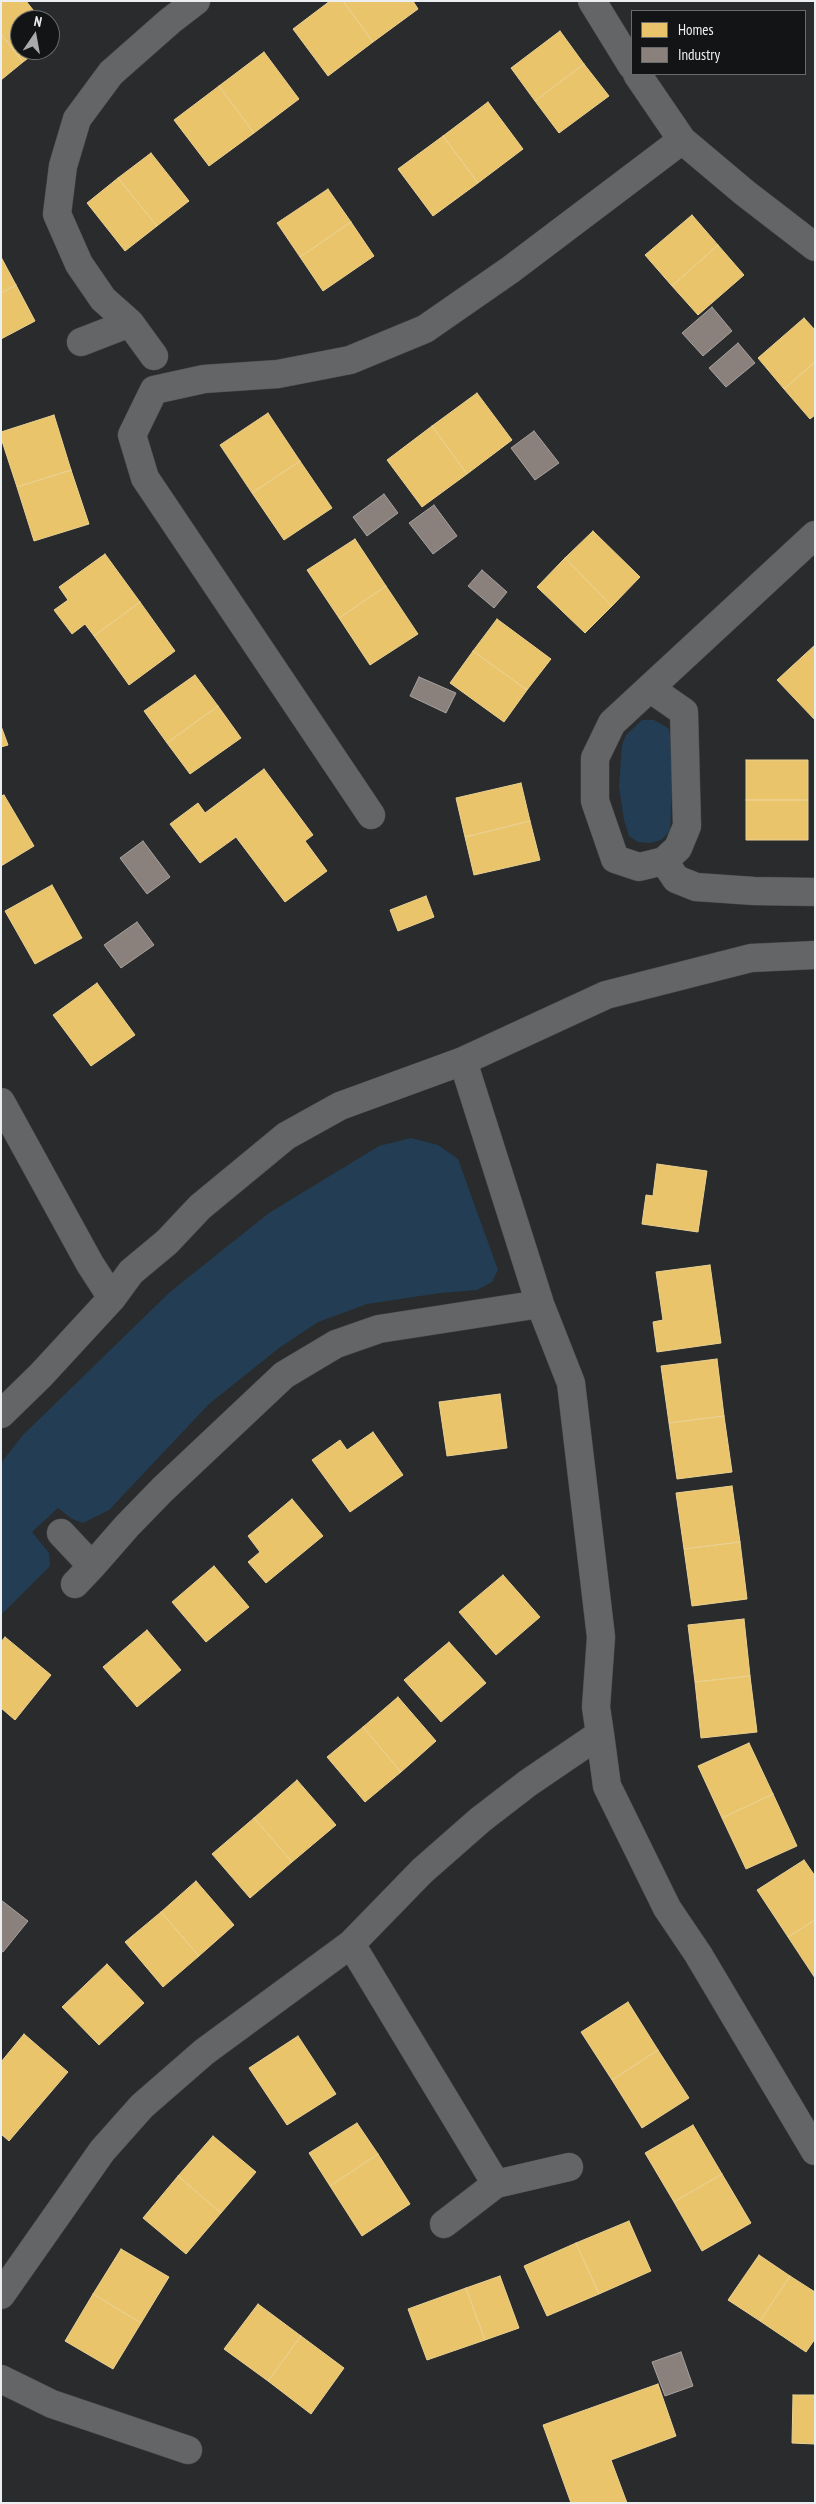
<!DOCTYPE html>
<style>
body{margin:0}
#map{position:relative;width:816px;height:2504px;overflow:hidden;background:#292b2d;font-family:"PT Sans Narrow",sans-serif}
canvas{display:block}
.frame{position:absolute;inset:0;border:2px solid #eceff1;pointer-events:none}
.legend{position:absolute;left:631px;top:10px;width:175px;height:65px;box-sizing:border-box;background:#121415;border:1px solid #696c6d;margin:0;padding:6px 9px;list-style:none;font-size:15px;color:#eceff1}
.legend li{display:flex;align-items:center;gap:10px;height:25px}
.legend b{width:25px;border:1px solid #696c6d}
.north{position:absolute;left:10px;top:10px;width:50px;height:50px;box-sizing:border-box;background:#121415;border:1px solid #696c6d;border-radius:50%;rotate:12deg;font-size:14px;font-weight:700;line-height:20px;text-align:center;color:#eceff1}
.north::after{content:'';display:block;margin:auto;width:18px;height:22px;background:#a8aaac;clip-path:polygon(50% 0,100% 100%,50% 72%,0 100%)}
</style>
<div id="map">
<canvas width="816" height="2504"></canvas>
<div class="frame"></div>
<ul class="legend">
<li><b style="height:14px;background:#e9c46a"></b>Homes</li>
<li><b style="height:14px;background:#8a817c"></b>Industry</li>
</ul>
<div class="north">N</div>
</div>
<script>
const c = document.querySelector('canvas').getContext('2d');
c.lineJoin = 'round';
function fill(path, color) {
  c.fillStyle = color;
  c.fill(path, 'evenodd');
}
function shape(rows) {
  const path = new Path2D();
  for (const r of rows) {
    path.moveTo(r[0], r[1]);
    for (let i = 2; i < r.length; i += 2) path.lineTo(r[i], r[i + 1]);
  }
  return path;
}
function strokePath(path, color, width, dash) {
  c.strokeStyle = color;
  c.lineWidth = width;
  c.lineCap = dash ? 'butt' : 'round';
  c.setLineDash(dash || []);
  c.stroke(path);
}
fill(shape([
 [642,720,654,720,668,728,674,744,670,831,661,840,650,843,638,842,629,836,624,820,619,787,622,745,626,735],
 [411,1138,438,1145,458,1159,498,1270,492,1282,477,1290,440,1293,367,1304,318,1322,279,1348,209,1404,109,1510,83,1523,72,1519,58,1508,32,1532,49,1553,50,1566,1,1615,1,1463,23,1435,170,1292,269,1213,379,1146]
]), '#233e54');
const homes = shape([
 [1,1,26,1,41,20,20,20,20,50,39,50,23,62,1,34,1,1],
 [330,1,343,1,373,42,328,76,293,29,330,1],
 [343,1,413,1,418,9,373,42,343,1],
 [560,31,584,64,535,101,511,68,560,31],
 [1,34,23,62,1,80,1,34],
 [264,52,299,99,254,133,219,86,264,52],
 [584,64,609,96,559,133,535,101,584,64],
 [219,86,254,133,209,166,174,120,219,86],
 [488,102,523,149,478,183,443,136,488,102],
 [443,136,478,183,433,216,398,169,443,136],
 [151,153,189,201,157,226,118,178,151,153],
 [118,178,157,226,125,251,87,203,118,178],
 [328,189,351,222,300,257,277,223,328,189],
 [692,215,718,245,672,286,645,255,692,215],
 [351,222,374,256,323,291,300,257,351,222],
 [718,245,744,275,698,315,672,286,718,245],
 [1,257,16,285,1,293,1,257],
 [16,285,35,321,1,339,1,293,16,285],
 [804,318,815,330,815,362,784,389,758,358,804,318],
 [815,362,815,415,810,419,784,389,815,362],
 [477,393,512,440,467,474,432,426,477,393],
 [268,413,300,461,252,493,220,445,268,413],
 [54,415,71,470,17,487,1,438,1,432,54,415],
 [432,426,467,474,422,507,387,460,432,426],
 [300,461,332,508,284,540,252,493,300,461],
 [71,470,89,524,34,541,17,487,71,470],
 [593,531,640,577,612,606,565,558,593,531],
 [355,539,386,586,339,618,307,570,355,539],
 [105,554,140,602,94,636,85,624,72,634,54,610,68,600,59,587,105,554],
 [565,558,612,606,585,633,537,587,565,558],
 [386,586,418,634,370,665,339,618,386,586],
 [140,602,175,651,129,685,94,636,140,602],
 [497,619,551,659,527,690,473,651,497,619],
 [815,645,815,720,777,680,815,645],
 [473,651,527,690,504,722,450,683,473,651],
 [195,675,218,706,167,743,144,711,195,675],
 [218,706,241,738,190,774,167,743,218,706],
 [1,726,8,745,1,747,1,726],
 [746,760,808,760,808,800,746,800,746,760],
 [264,769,313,835,305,841,327,871,285,902,236,837,200,863,170,824,198,803,205,813,264,769],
 [521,783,530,821,465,837,456,798,521,783],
 [4,795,34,846,1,866,1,796,4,795],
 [746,800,808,800,808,840,746,840,746,800],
 [530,821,540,860,474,875,465,837,530,821],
 [52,885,82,938,35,964,5,911,52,885],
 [426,896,434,917,398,931,390,910,426,896],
 [97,983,135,1035,91,1066,53,1015,97,983],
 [657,1164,707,1171,698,1232,642,1224,646,1195,653,1196,657,1164],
 [710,1265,721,1343,657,1352,653,1322,663,1320,656,1272,710,1265],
 [717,1359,724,1416,669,1423,661,1366,717,1359],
 [500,1394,507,1448,447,1456,439,1402,500,1394],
 [724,1416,732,1472,677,1479,669,1423,724,1416],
 [373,1432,403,1475,350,1512,312,1460,340,1440,347,1450,373,1432],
 [732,1486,740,1542,684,1549,676,1493,732,1486],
 [292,1499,323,1536,266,1583,248,1562,260,1552,248,1536,292,1499],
 [740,1542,747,1599,692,1606,684,1549,740,1542],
 [214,1566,249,1607,206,1642,172,1602,214,1566],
 [503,1575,540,1617,496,1655,459,1612,503,1575],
 [744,1619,750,1676,695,1682,688,1625,744,1619],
 [147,1630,181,1670,137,1707,103,1667,147,1630],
 [5,1637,51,1675,15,1720,1,1708,1,1642,5,1637],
 [449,1642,486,1683,441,1722,404,1680,449,1642],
 [750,1676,757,1732,701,1738,695,1682,750,1676],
 [398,1697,436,1741,401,1772,363,1727,398,1697],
 [363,1727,401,1772,365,1802,327,1757,363,1727],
 [749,1743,773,1794,722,1818,698,1766,749,1743],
 [297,1780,336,1825,292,1862,254,1818,297,1780],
 [773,1794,797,1846,746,1869,722,1818,773,1794],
 [254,1818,292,1862,250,1898,212,1854,254,1818],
 [804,1860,815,1876,815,1920,788,1937,757,1890,804,1860],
 [196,1881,234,1925,199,1956,161,1912,196,1881],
 [161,1912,199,1956,163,1987,125,1942,161,1912],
 [815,1920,815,1978,788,1937,815,1920],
 [107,1964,144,2003,99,2045,62,2007,107,1964],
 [628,2002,658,2050,612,2080,581,2032,628,2002],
 [24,2034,68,2072,9,2141,1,2134,1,2062,24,2034],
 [298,2036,336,2094,287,2125,249,2068,298,2036],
 [658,2050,689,2098,642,2128,612,2080,658,2050],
 [357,2123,378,2154,330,2186,309,2153,357,2123],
 [693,2125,722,2174,674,2202,645,2153,693,2125],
 [213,2136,256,2172,221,2213,178,2176,213,2136],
 [378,2154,410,2204,362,2236,330,2186,378,2154],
 [722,2174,751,2223,702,2251,674,2202,722,2174],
 [178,2176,221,2213,186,2254,143,2218,178,2176],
 [629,2221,651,2271,599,2294,576,2243,629,2221],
 [576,2243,599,2294,547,2316,524,2266,576,2243],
 [121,2249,169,2277,141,2323,93,2294,121,2249],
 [759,2255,790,2276,760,2321,728,2300,759,2255],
 [500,2276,519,2328,485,2340,466,2288,500,2276],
 [790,2276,815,2292,815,2339,806,2352,760,2321,790,2276],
 [466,2288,485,2340,427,2360,408,2309,466,2288],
 [93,2294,141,2323,113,2369,65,2341,93,2294],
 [258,2304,301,2336,268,2381,224,2349,258,2304],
 [301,2336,344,2368,311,2414,268,2381,301,2336],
 [658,2384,676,2436,611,2460,627,2503,571,2503,543,2425,658,2384],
 [793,2395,815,2395,815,2444,792,2443,793,2395]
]);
fill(homes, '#e9c46a');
strokePath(homes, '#ead192', 1);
const industry = shape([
 [712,307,732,331,703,356,682,333,712,307],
 [738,343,755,363,726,387,709,368,738,343],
 [534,431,559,463,535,480,511,448,534,431],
 [384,494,398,513,367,536,353,517,384,494],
 [434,505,457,536,433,554,409,523,434,505],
 [482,570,507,592,494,608,468,586,482,570],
 [419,677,456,693,446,713,410,696,419,677],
 [143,841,170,877,147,894,120,858,143,841],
 [137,922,154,945,121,968,104,945,137,922],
 [1,1900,28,1921,3,1952,1,1951,1,1900],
 [681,2352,693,2386,665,2396,652,2362,681,2352]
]);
fill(industry, '#8a817c');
strokePath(industry, '#a7a29f', 1);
const minor = shape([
 [592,1,632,66],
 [637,74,682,140,745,193,815,247],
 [130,323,103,299,79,264,57,214,63,166,77,119,111,73,170,21,196,1],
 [81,342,130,323,154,356],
 [651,689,684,712,687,826,678,848,664,861,639,867,615,859,595,801,595,758,612,723,815,535],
 [371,815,145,478,132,435,154,390,204,379,278,374,350,360,425,329,510,270,682,140],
 [664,861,676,879,696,887,754,891,815,892],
 [463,1061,606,995,751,958,815,955],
 [1,1102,90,1264,112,1298],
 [1,1414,41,1375,112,1298,131,1272,167,1242,200,1207,286,1136,340,1106,463,1061,540,1304,571,1383,601,1637,596,1707,600,1734,528,1783,480,1820,422,1871,351,1944,204,2052,142,2106,102,2151,1,2295],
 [61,1533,92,1566,75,1584],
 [92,1566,127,1526,163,1489,284,1375,336,1344,379,1329,540,1304],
 [600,1734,607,1786,667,1908,698,1954,815,2151],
 [351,1944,496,2184],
 [444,2224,496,2184,569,2167],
 [1,2379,52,2404,188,2450]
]);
strokePath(minor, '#46484a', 29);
strokePath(minor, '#636566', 28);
</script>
